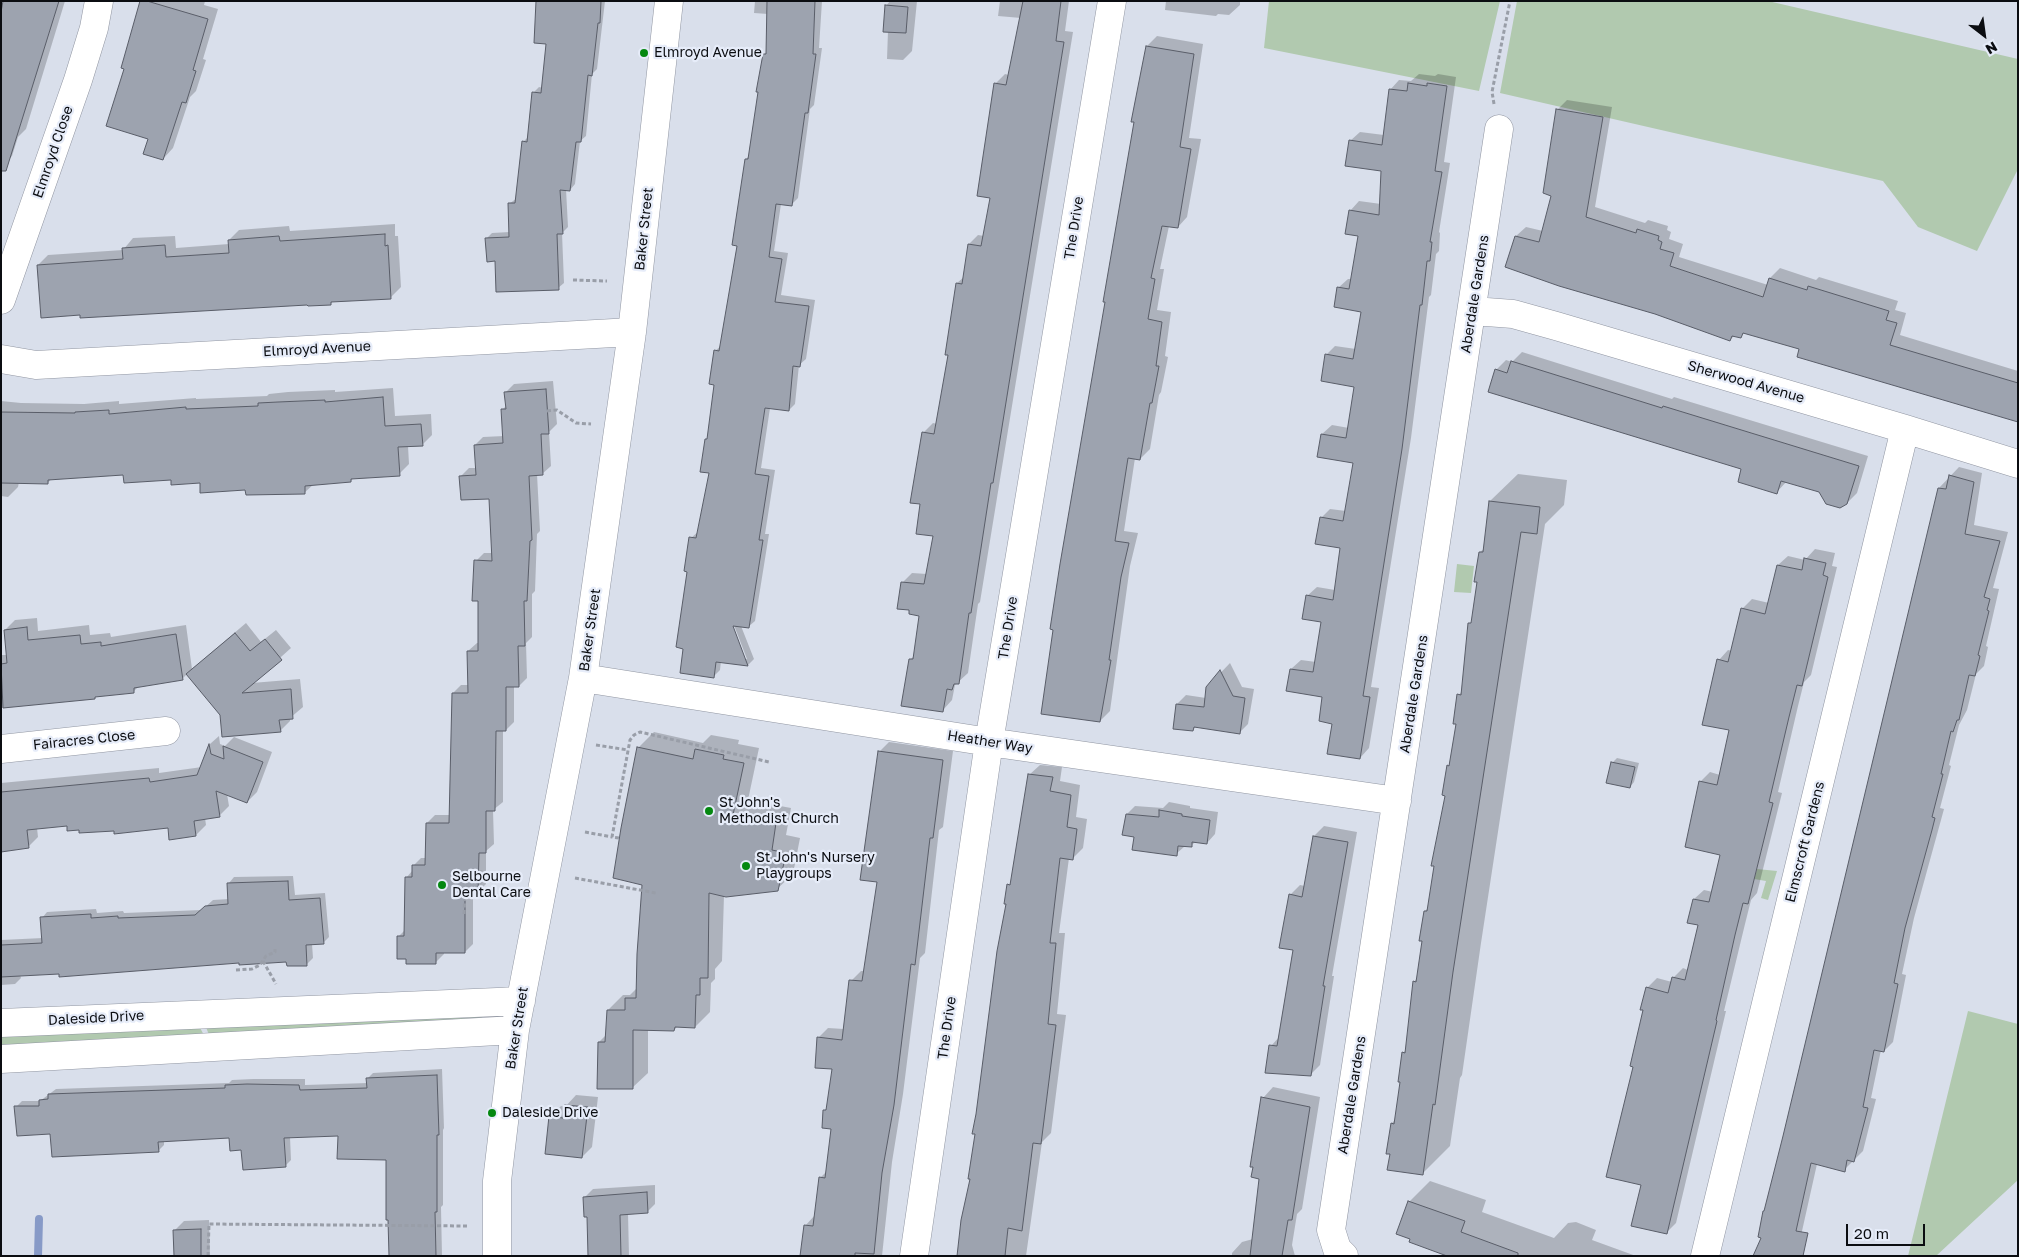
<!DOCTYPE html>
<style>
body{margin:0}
#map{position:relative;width:2019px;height:1257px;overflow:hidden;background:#d9dfeb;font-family:"Golos Text",sans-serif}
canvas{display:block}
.frame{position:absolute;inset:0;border:2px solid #0b0d11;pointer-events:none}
.north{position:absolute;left:1959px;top:10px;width:50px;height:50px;-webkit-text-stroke:4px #e6ecf9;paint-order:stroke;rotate:150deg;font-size:14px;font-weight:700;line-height:20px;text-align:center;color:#0b0d11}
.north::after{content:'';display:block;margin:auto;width:18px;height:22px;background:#0b0d11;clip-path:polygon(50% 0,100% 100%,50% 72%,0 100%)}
.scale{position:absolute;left:1846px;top:1224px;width:79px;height:22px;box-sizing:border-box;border:2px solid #0b0d11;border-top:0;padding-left:6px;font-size:15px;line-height:18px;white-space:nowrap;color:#0b0d11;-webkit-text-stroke:4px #e6ecf9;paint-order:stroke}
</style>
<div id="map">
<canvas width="2019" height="1257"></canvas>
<div class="frame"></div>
<div class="north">N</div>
<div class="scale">20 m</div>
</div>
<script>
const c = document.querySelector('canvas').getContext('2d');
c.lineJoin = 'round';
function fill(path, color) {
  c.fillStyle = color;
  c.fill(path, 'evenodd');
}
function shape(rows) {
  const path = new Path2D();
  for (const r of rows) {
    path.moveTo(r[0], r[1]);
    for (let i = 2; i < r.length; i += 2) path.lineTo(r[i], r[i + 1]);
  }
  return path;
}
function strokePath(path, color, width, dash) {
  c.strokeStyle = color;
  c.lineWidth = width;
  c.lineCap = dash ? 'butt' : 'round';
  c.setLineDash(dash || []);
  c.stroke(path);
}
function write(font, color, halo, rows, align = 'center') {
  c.font = font + ' "Golos Text",sans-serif';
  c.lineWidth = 4.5;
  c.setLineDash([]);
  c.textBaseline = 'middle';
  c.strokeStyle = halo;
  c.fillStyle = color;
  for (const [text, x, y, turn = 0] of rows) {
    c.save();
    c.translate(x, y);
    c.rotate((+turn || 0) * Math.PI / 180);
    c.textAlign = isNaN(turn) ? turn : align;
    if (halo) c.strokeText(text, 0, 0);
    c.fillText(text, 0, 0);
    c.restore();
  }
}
fill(shape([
 [1269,1,1500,1,1479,91,1264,48],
 [1517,1,1768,1,2018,59,2018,169,1977,251,1918,227,1883,181,1500,93],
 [1457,564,1474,566,1471,593,1454,592],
 [1757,869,1777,871,1768,900,1761,898,1766,881,1754,879],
 [482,1010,482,1024,210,1037,205,1025],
 [1968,1011,2018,1024,2018,1180,1936,1256,1908,1256],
 [199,1026,205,1037,1,1048,1,1034]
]), '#b1c9af');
fill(shape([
 [5,1,65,1,26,129,18,137,12,156,2,166],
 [142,1,205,1,204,5,218,9,203,59,206,60,196,91,190,97,173,148,163,159,149,138,126,68],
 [537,1,605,1,597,69,592,74,586,136,580,141,575,184,570,190,566,189,568,227,562,233,564,283,558,288,496,260,487,238,492,233,510,232,509,204,517,198,523,142,528,137,533,93,539,87,543,88,548,43],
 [755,1,822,1,819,48,822,48,814,105,810,109,798,198,791,205,781,204,774,251,788,253,781,295,815,300,806,359,799,365,795,404,789,410,770,408,761,468,775,470,765,534,769,534,755,621,748,627,741,626,754,659,748,665,721,661,720,670,714,676,685,648,688,570,691,538,699,531,710,472,706,439,709,437,715,384,715,351,722,345,738,245,746,159,749,156,764,55,767,52,768,14,754,13],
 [732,620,747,659,744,659,729,621],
 [890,1,917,1,912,51,903,60,887,59,888,31,886,6],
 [1000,1,1069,1,1065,31,1073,32,980,602,978,604,968,673,955,685,952,700,943,710,910,660,914,656,920,615,902,583,912,573,927,574,934,535,921,503,923,433,933,423,937,424,949,354,957,283,964,277,969,244,978,235,984,236,991,197,995,84,1005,74,1009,75,1021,18,998,16],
 [1166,1,1240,1,1240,5,1229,15,1218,14,1216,16,1165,10],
 [1157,36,1203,44,1189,138,1201,139,1187,217,1178,227,1169,226,1160,269,1164,269,1157,310,1171,312,1165,356,1168,357,1161,392,1159,395,1150,449,1140,459,1135,458,1124,531,1138,533,1130,566,1110,711,1100,721,1106,301,1147,46],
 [1419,74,1435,76,1438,74,1456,77,1444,162,1450,163,1439,232,1440,233,1439,251,1436,254,1431,295,1429,297,1411,438,1371,687,1379,688,1369,748,1360,758,1333,723,1324,695,1291,669,1301,660,1316,662,1322,621,1307,596,1317,587,1335,590,1342,547,1321,518,1330,509,1346,511,1355,462,1322,434,1332,425,1349,428,1356,386,1326,355,1335,346,1356,349,1363,311,1338,288,1348,279,1352,279,1360,235,1350,211,1359,201,1381,204,1382,170,1350,141,1360,132,1384,135,1390,90,1399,80,1411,81],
 [1567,100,1612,107,1595,207,1645,223,1648,220,1668,226,1667,230,1671,232,1669,239,1683,244,1679,257,1768,285,1770,278,1780,268,1816,280,1819,277,1898,301,1895,310,1906,313,1900,335,2018,371,2018,422,1801,349,1745,332,1740,337,1735,335,1730,340,1516,236,1526,227,1543,231,1552,195,1557,110],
 [395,224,395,236,398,236,401,287,390,298,334,300,330,304,38,265,48,255,123,250,133,238,175,236,176,248,229,244,229,240,239,230,289,226,290,231],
 [1522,352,1672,399,1674,397,1868,456,1857,493,1847,503,1820,491,1787,481,1776,493,1743,468,1496,370,1506,360,1512,362],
 [553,381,557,424,549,432,551,466,542,474,537,474,540,531,537,534,535,591,532,594,532,637,526,643,527,678,519,686,514,686,514,722,506,730,503,730,503,802,493,810,494,844,486,851,486,884,478,892,473,892,473,944,465,952,444,952,444,954,436,962,398,937,406,929,406,878,413,870,413,866,421,858,427,858,427,823,435,815,450,815,453,693,461,685,469,685,468,651,477,643,479,643,479,600,476,561,484,553,493,553,490,497,461,476,469,468,477,468,475,445,483,437,504,436,502,410,507,405,506,392,514,384],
 [393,388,395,416,431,414,432,435,422,445,408,446,409,464,399,474,354,477,351,481,314,484,304,493,246,489,201,482,125,474,52,478,48,483,19,482,18,487,8,497,1,496,1,401,21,403,84,404,119,401,119,404,196,398,196,399,267,396,269,394,288,392,335,390,335,392],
 [1959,467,1982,473,1974,525,2008,532,1993,588,1999,589,1986,646,1988,647,1984,666,1976,674,1967,710,1959,725,1949,765,1951,766,1940,808,1944,809,1941,820,1914,918,1902,974,1906,975,1893,1042,1884,1051,1881,1050,1871,1098,1876,1099,1863,1151,1844,1170,1817,1164,1798,1249,1763,1237,1766,1210,1939,488],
 [1518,474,1567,480,1564,505,1545,524,1481,943,1462,1075,1460,1078,1450,1146,1422,1174,1391,1153,1392,1123,1396,1119,1402,1081,1403,1053,1407,1049,1414,982,1417,978,1424,940,1425,911,1429,907,1447,795,1448,766,1451,763,1458,723,1459,695,1462,691,1470,624,1473,620,1480,552,1485,548,1490,501],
 [1815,549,1835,553,1832,566,1837,567,1811,675,1804,682,1798,706,1778,792,1782,793,1757,893,1751,900,1745,924,1724,1011,1726,1011,1676,1223,1666,1233,1635,1066,1647,988,1657,978,1672,982,1673,978,1683,968,1688,970,1699,924,1694,899,1704,890,1713,892,1722,854,1700,782,1710,772,1720,775,1731,729,1719,660,1728,650,1732,651,1743,608,1752,599,1769,603,1778,565,1788,556,1805,560],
 [37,618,38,631,89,625,90,635,110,633,111,637,186,625,192,669,246,623,261,642,276,630,291,648,252,683,300,679,303,707,290,718,290,721,280,731,221,715,187,674,182,679,139,686,134,691,97,695,95,698,1,708,1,655,8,655,5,630,15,620],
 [1230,663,1242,687,1254,689,1248,724,1239,733,1196,726,1193,730,1177,704,1186,695,1206,698,1207,687],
 [654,732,703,743,711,735,739,740,738,744,759,748,748,800,791,808,786,835,800,838,793,874,777,889,724,895,722,961,715,969,715,979,711,983,710,1012,695,1027,678,1026,674,1030,648,1029,648,1073,632,1088,599,1042,607,1034,608,1010,623,995,630,995,638,987,644,884,638,748],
 [219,736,220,744,225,746,234,737,272,752,257,792,247,802,227,794,229,806,219,816,205,818,206,825,196,835,169,827,115,829,80,828,68,825,37,828,38,837,28,847,1,850,1,783,159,768,159,773,202,767,210,744],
 [889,742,953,751,943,827,939,830,925,953,920,958,903,1094,892,1162,882,1256,814,1256,805,1226,815,1215,820,1178,827,1171,832,1128,825,1110,828,1107,833,1068,818,1038,828,1028,844,1029,851,981,861,971,865,971,878,880,879,752],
 [1617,758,1639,763,1634,782,1630,787,1612,763],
 [1040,765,1062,767,1060,781,1080,785,1076,817,1087,819,1083,848,1073,858,1069,858,1059,933,1065,933,1057,1014,1066,1015,1051,1133,1042,1142,1026,1256,958,1256,971,1178,1009,885,1012,882,1029,775],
 [1169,802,1190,806,1190,808,1218,812,1215,834,1207,843,1196,841,1191,846,1185,846,1176,854,1135,836,1127,814,1135,806,1163,808],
 [1324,826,1357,832,1332,976,1334,976,1320,1065,1310,1075,1271,1046,1280,1036,1295,949,1290,895,1300,885,1305,886,1314,836],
 [293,876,295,895,325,893,329,937,323,943,312,944,313,958,307,964,288,961,240,962,20,975,21,978,15,984,1,985,1,940,43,938,42,918,47,912,96,909,97,913,123,911,124,913,202,910,213,900,229,899,229,883,234,877],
 [442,1069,444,1128,443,1130,443,1205,441,1207,442,1256,390,1256,387,1159,339,1135,290,1137,291,1160,285,1166,242,1148,230,1137,164,1140,164,1145,158,1151,52,1133,16,1107,22,1101,40,1101,56,1089,229,1083,232,1080,253,1079,305,1079,305,1085,368,1083,367,1079,373,1073],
 [1273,1087,1320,1097,1302,1209,1297,1214,1292,1245,1295,1256,1232,1256,1232,1253,1242,1242,1253,1239,1261,1178,1263,1098],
 [576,1095,598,1097,592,1147,582,1157,551,1116,561,1106,565,1107],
 [1430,1181,1486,1200,1482,1212,1554,1238,1568,1223,1576,1222,1596,1230,1592,1240,1636,1256,1460,1256,1409,1202],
 [655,1185,655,1204,647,1212,628,1213,629,1256,589,1256,588,1215,585,1197,593,1189],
 [209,1220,210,1256,175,1256,175,1230,184,1221]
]), '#0003');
strokePath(shape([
 [38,1256,39,1219]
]), '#879ac7', 8);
const building = shape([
 [3,1,59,1,6,171,1,171,1,12,3,1],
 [140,1,147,1,208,19,193,70,196,71,186,103,182,102,163,160,143,154,148,139,106,126,124,69,121,68,140,1],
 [536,1,601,1,600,23,598,23,592,76,588,75,581,142,576,142,570,191,560,190,563,234,557,234,559,290,496,292,495,261,487,262,485,238,509,237,508,203,515,203,522,141,527,142,532,92,541,93,546,44,534,43,536,1],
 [767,1,815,1,813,54,816,54,808,113,805,113,792,206,776,204,769,257,782,259,775,302,809,306,800,367,793,366,789,411,765,408,755,474,769,476,759,540,763,540,749,628,733,626,748,666,716,662,714,678,680,673,683,649,676,647,687,572,684,571,689,537,696,538,709,473,700,472,705,439,707,439,714,385,709,384,714,350,719,351,737,246,732,245,745,159,748,159,758,92,756,92,763,54,766,54,767,1],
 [1023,1,1061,1,1056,41,1064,42,993,483,991,483,971,613,969,613,959,684,954,684,952,690,947,689,943,712,901,706,909,659,913,659,919,616,909,614,909,610,897,609,901,582,924,584,933,536,916,534,920,504,910,503,922,432,934,434,948,355,945,355,956,283,962,284,968,244,981,246,990,198,977,196,994,83,1006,85,1023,1],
 [885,5,908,7,906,33,883,32,885,5],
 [1146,46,1194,54,1180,147,1191,149,1178,228,1162,226,1151,278,1155,279,1148,319,1162,322,1156,366,1159,366,1152,403,1150,403,1140,460,1128,458,1115,541,1129,543,1121,577,1109,660,1111,660,1100,722,1041,714,1053,630,1050,629,1060,564,1105,302,1103,302,1134,122,1131,122,1146,46],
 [1408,83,1427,86,1427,83,1447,86,1435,171,1442,172,1430,242,1432,242,1430,261,1427,261,1422,305,1420,305,1402,449,1363,696,1370,697,1360,759,1327,754,1332,724,1319,721,1322,697,1286,691,1290,669,1313,672,1321,622,1302,619,1306,595,1333,600,1340,548,1315,544,1320,517,1343,521,1353,463,1317,457,1321,434,1346,438,1354,387,1321,381,1325,354,1353,359,1361,312,1334,307,1337,287,1349,289,1358,236,1345,234,1349,210,1379,215,1381,171,1345,166,1349,140,1382,145,1389,89,1407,91,1408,83],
 [1556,109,1603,117,1586,217,1636,233,1637,229,1659,236,1658,240,1662,242,1660,249,1674,253,1670,266,1763,297,1769,278,1807,290,1808,286,1889,311,1886,320,1897,323,1890,345,2018,383,2018,422,1797,357,1799,349,1743,333,1741,338,1732,336,1730,341,1655,314,1559,286,1505,267,1515,236,1539,242,1551,196,1543,193,1556,109],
 [385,234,385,246,388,245,391,299,331,302,331,305,308,306,307,305,80,318,80,315,41,318,37,265,123,259,122,248,165,245,166,257,229,253,228,240,279,236,280,241,385,234],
 [1511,361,1662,408,1663,406,1859,466,1847,504,1840,508,1826,504,1819,492,1781,481,1777,494,1738,482,1741,469,1488,392,1495,369,1507,373,1511,361],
 [546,389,549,434,541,434,543,475,529,476,532,540,530,541,527,601,524,601,525,646,518,646,519,687,506,687,506,731,496,731,495,811,486,811,486,853,479,853,478,894,465,894,465,953,436,953,436,964,406,964,406,959,397,959,397,936,404,936,405,877,412,877,412,865,425,865,426,823,449,823,452,693,468,693,467,651,478,651,478,601,472,601,474,560,492,561,489,499,461,500,459,476,476,475,474,445,503,443,501,409,506,409,504,392,546,389],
 [383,397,385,426,421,424,423,446,398,447,400,476,351,479,351,482,305,486,305,494,246,495,245,490,200,493,200,483,171,485,171,480,124,483,123,475,48,480,48,484,1,483,1,412,75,413,75,412,109,410,109,414,186,407,186,409,258,406,258,403,278,402,325,400,325,402,383,397],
 [1949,475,1974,482,1965,534,2000,541,1984,597,1990,599,1987,610,1989,611,1978,655,1980,656,1975,676,1969,675,1959,720,1957,720,1953,732,1951,731,1941,774,1943,774,1932,817,1935,818,1932,830,1905,928,1894,983,1898,984,1884,1052,1874,1050,1863,1107,1868,1108,1854,1162,1847,1160,1845,1172,1811,1163,1796,1231,1808,1233,1803,1256,1753,1256,1761,1238,1758,1237,1763,1211,1764,1211,1783,1136,1938,488,1946,489,1949,475],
 [1489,501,1540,507,1537,534,1521,532,1453,972,1435,1105,1433,1104,1423,1175,1387,1170,1390,1154,1386,1154,1391,1123,1394,1124,1400,1082,1398,1082,1402,1052,1405,1053,1413,981,1416,982,1422,941,1419,941,1424,911,1427,911,1434,866,1431,866,1445,796,1442,795,1447,765,1449,766,1456,724,1453,724,1457,694,1461,695,1468,623,1471,623,1477,582,1474,582,1479,552,1483,552,1489,501],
 [1804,558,1826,563,1823,575,1828,577,1802,686,1797,685,1789,717,1769,802,1773,803,1748,904,1743,903,1735,935,1716,1020,1717,1021,1667,1234,1631,1226,1641,1185,1606,1177,1633,1067,1630,1066,1643,1010,1640,1010,1646,987,1668,993,1672,977,1685,980,1698,925,1687,923,1693,899,1709,902,1720,855,1685,847,1699,781,1717,785,1729,730,1702,725,1717,659,1728,662,1741,608,1765,614,1777,565,1802,570,1804,558],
 [27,627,28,640,80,635,81,644,101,642,101,646,176,634,183,680,134,688,134,693,95,697,95,699,3,708,1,664,7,663,4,630,27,627],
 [235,633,250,651,265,639,282,660,242,693,291,689,293,719,279,720,281,732,222,737,220,715,186,674,235,633],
 [1220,670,1233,696,1245,698,1240,734,1194,727,1193,731,1173,729,1176,704,1204,707,1206,687,1220,670],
 [209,744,211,754,224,759,223,746,263,762,247,803,216,791,220,817,194,821,196,836,169,840,168,828,114,834,114,831,79,833,79,830,67,831,67,826,27,830,29,848,1,852,1,792,149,778,150,782,197,775,209,744],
 [637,747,693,759,695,749,724,755,723,759,744,763,733,815,776,823,772,850,786,853,778,891,726,897,709,893,708,978,700,978,700,995,696,995,695,1028,675,1027,674,1031,633,1030,633,1089,597,1089,598,1042,605,1042,607,1010,625,1010,625,998,636,998,637,954,642,885,613,878,621,828,637,747],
 [878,751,943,760,933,838,930,838,915,965,911,964,894,1105,882,1173,874,1254,855,1253,855,1256,800,1256,804,1225,813,1226,819,1177,825,1178,831,1129,822,1128,823,1110,826,1110,832,1069,815,1068,817,1037,842,1040,849,980,862,981,877,882,860,880,878,751],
 [1611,762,1635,767,1630,788,1606,783,1611,762],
 [1028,774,1053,777,1050,791,1071,795,1067,827,1077,829,1073,860,1060,858,1050,943,1056,943,1048,1024,1056,1025,1041,1144,1033,1143,1022,1231,1008,1228,1005,1256,957,1256,961,1220,970,1179,968,1179,975,1134,972,1134,976,1114,997,951,1006,904,1004,904,1007,884,1010,885,1028,774],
 [1159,810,1182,814,1182,816,1210,820,1207,844,1192,842,1192,847,1178,846,1177,856,1132,850,1134,837,1122,835,1126,814,1159,817,1159,810],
 [1313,836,1348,842,1323,986,1325,986,1311,1076,1265,1073,1269,1045,1277,1046,1293,950,1279,948,1289,894,1302,897,1313,836],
 [288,881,289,900,320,898,324,944,306,945,307,966,287,966,286,962,239,965,239,963,59,977,59,974,1,977,1,945,42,943,40,917,91,914,91,918,118,916,118,918,195,915,205,906,228,904,227,883,288,881],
 [437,1075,439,1135,437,1135,437,1212,435,1212,436,1256,389,1256,388,1220,386,1220,386,1160,337,1159,338,1136,284,1138,286,1167,243,1170,241,1150,230,1151,229,1138,158,1142,159,1152,52,1157,50,1134,17,1136,14,1106,39,1106,39,1100,48,1099,48,1094,225,1088,225,1085,247,1084,299,1085,300,1090,367,1088,366,1078,437,1075],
 [1261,1097,1310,1107,1292,1220,1288,1220,1282,1256,1250,1256,1259,1179,1251,1177,1253,1167,1250,1167,1261,1097],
 [565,1105,588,1107,582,1158,545,1154,549,1116,563,1118,565,1105],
 [647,1192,648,1213,620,1215,621,1256,588,1256,587,1217,584,1217,583,1197,647,1192],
 [1408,1201,1465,1221,1461,1232,1518,1253,1518,1256,1447,1256,1409,1242,1410,1239,1396,1234,1408,1201],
 [201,1229,201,1256,174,1256,173,1230,201,1229]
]);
fill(building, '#9da3af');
strokePath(building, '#595d68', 1);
const minor = shape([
 [1,300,78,80,94,28,99,1],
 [1473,311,1513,314,1556,326,1905,429,2018,464],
 [1,359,36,365,632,332],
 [583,678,989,742,1397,801],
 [1,749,166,731],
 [1,1023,521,1001],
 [1,1059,515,1030],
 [497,1256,497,1181,515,1030,583,678,632,332,669,1],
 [914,1256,989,742,1112,1],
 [1344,1256,1337,1249,1331,1230,1499,129],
 [1705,1256,1905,429]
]);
strokePath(minor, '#9196a2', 29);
strokePath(shape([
 [1494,104,1492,92,1510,1],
 [573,280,607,281],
 [547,411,557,410,576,423,591,424],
 [596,745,628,750],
 [585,832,612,837],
 [619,838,612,837,630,740,634,735,640,732,769,762],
 [575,878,656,893],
 [464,914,465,895,480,895,481,870],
 [263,961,276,984],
 [236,970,252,969,260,965,266,956,275,952,275,949],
 [208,1256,209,1224,468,1226]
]), '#999ea8', 3, [4, 2.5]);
strokePath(minor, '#fff', 28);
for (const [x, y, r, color] of [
 [644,53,5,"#058810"],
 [709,811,5,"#058810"],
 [746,866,5,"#058810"],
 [442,885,5,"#058810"],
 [492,1113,5,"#058810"]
]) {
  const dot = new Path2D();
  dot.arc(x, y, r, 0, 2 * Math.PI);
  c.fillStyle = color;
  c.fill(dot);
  strokePath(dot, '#e6ecf9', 2);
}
write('14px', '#0b0d11', '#e6ecf9', [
 ["Elmroyd Avenue",654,53],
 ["St John's",719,803],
 ["Methodist Church",719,819],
 ["St John's Nursery",756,858],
 ["Playgroups",756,874],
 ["Selbourne",452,877],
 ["Dental Care",452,893],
 ["Daleside Drive",502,1113]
], 'left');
write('14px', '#0b0d11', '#e6ecf9', [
 ["Elmroyd Close",53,152,-71],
 ["The Drive",1074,228,-81],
 ["Baker Street",644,229,-84],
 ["Aberdale Gardens",1475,294,-81],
 ["Elmroyd Avenue",317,349,-3],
 ["Sherwood Avenue",1746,382,16],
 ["The Drive",1008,628,-81],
 ["Baker Street",590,630,-82],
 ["Aberdale Gardens",1414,694,-81],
 ["Fairacres Close",84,740,-6],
 ["Heather Way",990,742,9],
 ["Elmscroft Gardens",1805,842,-76],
 ["Daleside Drive",96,1018,-3],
 ["Baker Street",517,1028,-81],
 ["The Drive",947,1028,-82],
 ["Aberdale Gardens",1352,1095,-81]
]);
</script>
